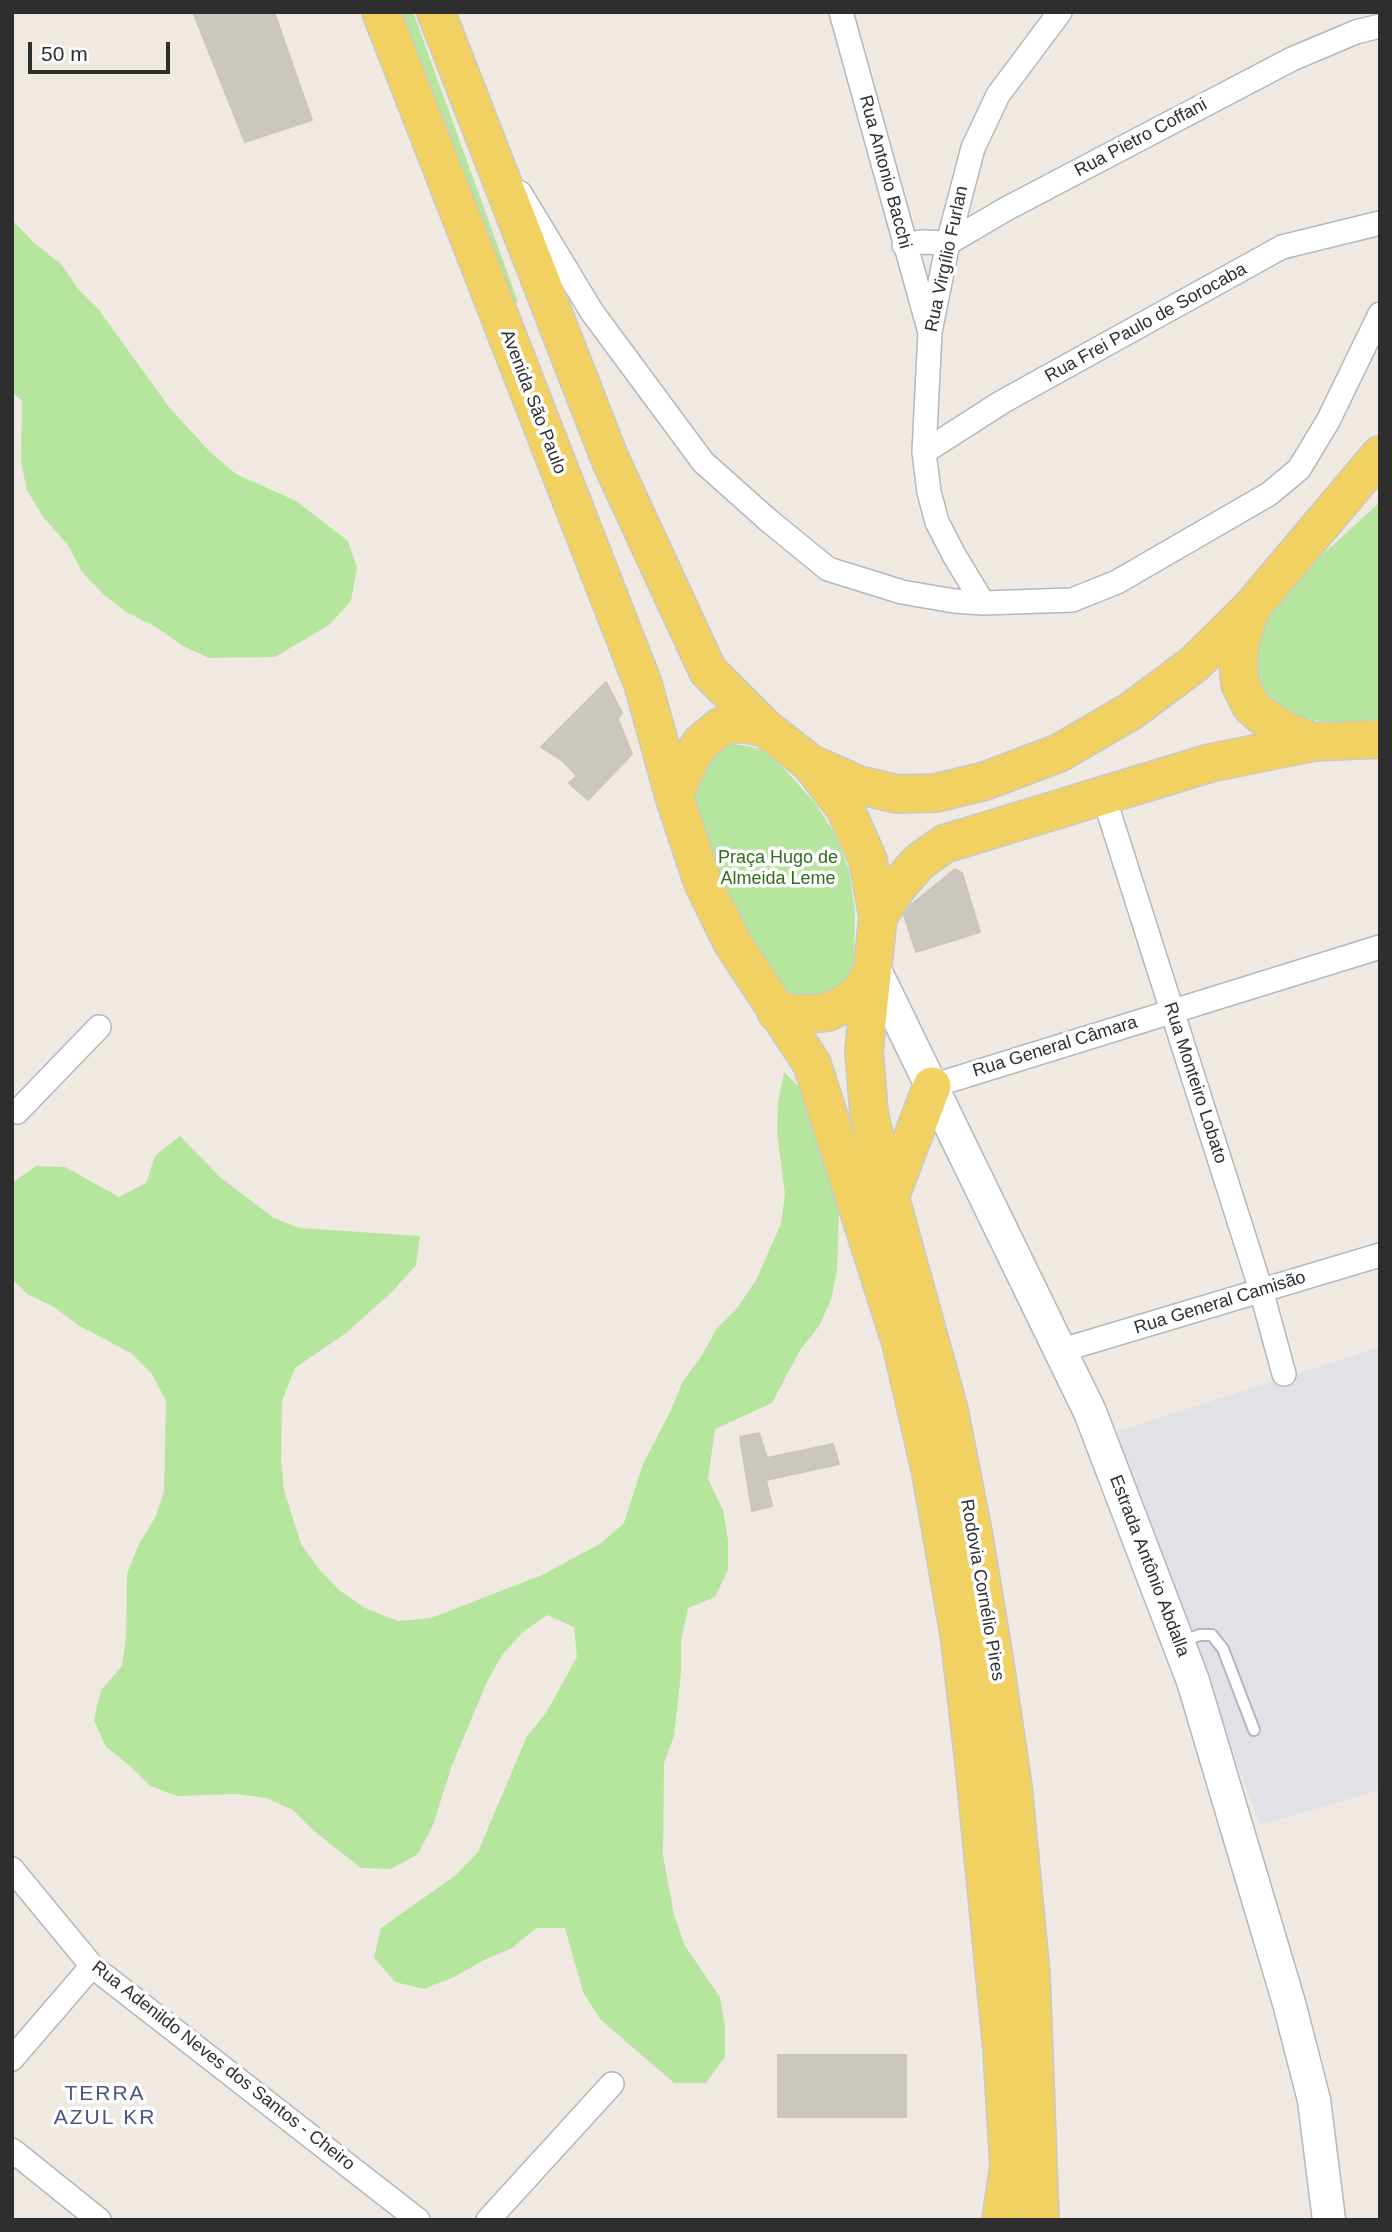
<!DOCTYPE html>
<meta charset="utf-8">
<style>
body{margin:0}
#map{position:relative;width:1392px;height:2232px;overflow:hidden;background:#efe9e1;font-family:Arial,sans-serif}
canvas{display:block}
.frame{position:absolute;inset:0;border:14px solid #2e2e2e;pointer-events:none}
.scale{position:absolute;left:28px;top:42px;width:142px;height:32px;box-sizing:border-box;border:4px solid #2e2e2e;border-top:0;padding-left:9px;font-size:21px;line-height:24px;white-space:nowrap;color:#2e2e2e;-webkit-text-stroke:5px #fff;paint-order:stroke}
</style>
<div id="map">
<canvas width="1392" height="2232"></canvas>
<div class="frame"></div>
<div class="scale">50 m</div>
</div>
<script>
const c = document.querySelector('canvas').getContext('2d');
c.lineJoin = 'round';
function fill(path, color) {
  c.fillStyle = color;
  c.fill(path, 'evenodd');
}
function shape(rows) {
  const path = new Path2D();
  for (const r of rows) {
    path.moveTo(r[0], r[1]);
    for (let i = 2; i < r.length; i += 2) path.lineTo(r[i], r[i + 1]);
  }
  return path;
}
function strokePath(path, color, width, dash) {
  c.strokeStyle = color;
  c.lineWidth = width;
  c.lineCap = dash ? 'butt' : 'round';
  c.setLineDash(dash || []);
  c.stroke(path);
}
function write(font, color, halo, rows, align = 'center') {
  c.font = font + ' Arial,sans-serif';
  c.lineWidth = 7;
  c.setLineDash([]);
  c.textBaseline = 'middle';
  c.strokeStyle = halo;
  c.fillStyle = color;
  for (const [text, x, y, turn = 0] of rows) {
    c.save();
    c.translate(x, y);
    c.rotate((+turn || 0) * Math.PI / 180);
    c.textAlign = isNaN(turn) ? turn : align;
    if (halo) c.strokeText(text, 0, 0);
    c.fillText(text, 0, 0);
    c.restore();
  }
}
fill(shape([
 [1380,1347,1380,1790,1260,1825,1112,1433]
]), '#e3e1e8');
fill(shape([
 [398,12,413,12,518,302,510,305],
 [12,220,34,243,61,264,78,289,99,310,169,407,210,452,236,474,296,501,348,541,357,568,351,601,329,625,275,657,209,658,183,646,156,627,126,612,103,594,82,572,68,545,44,518,27,491,21,461,22,401,12,392],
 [1380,502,1380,726,1351,728,1288,714,1264,697,1252,680,1267,605],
 [723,744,743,745,763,750,787,772,815,803,835,834,849,870,855,910,854,960,848,980,834,996,792,1005,738,937,691,801,692,766],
 [784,1072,805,1093,828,1147,839,1210,837,1270,831,1300,819,1326,800,1350,772,1403,715,1429,708,1479,723,1510,728,1540,728,1570,715,1597,688,1608,681,1641,681,1674,674,1736,664,1763,663,1855,674,1915,685,1946,720,1997,725,2027,725,2057,706,2083,674,2083,600,2019,583,1992,565,1928,536,1928,512,1948,484,1960,454,1977,424,1989,395,1982,374,1958,381,1928,456,1875,478,1852,527,1736,546,1713,577,1657,574,1627,547,1615,523,1632,502,1655,487,1682,452,1765,433,1825,418,1854,391,1869,361,1868,314,1831,293,1810,266,1798,236,1794,177,1796,150,1786,129,1765,106,1747,94,1720,101,1690,122,1666,126,1637,127,1574,139,1544,155,1518,164,1491,166,1401,152,1374,131,1353,78,1325,54,1307,27,1294,12,1279,12,1183,36,1166,65,1167,119,1197,146,1183,155,1156,180,1136,221,1178,274,1218,300,1228,420,1236,416,1265,392,1292,346,1333,295,1368,282,1401,281,1460,284,1490,301,1544,318,1568,339,1590,365,1608,398,1621,431,1618,542,1575,600,1544,624,1523,643,1464,671,1410,683,1381,701,1357,717,1328,738,1307,756,1280,781,1224,785,1194,777,1132,778,1102]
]), '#b6e59e');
const building = shape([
 [193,12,274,12,312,120,245,142,193,12],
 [606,682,622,713,618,719,632,754,588,800,569,783,577,776,563,761,541,747,606,682],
 [955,869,962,873,980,932,916,952,904,915,911,905,955,869],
 [759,1433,767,1458,833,1444,839,1464,766,1480,772,1506,752,1511,740,1437,759,1433],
 [778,2055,906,2055,906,2117,778,2117,778,2055]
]);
fill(building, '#cbc7bf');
strokePath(building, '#cbc5ba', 2);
const lane = shape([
 [1181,1641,1200,1635,1212,1635,1223,1649,1254,1730]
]);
const street = shape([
 [841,12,929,329],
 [520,193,592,312,703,462,768,520,828,569,902,592,954,601,983,603,1072,600,1117,582,1269,494,1299,469,1328,421,1380,314],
 [904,245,921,242,948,243,1006,209,1292,59,1356,32,1380,26],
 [924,452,1002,402,1282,247,1380,223],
 [983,603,954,555,937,522,929,492,924,452,930,332,948,243,973,148,998,95,1060,12],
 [1103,794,1261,1290,1284,1374],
 [932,1086,1380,947],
 [12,1111,17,1112,99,1027],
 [1059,1351,1380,1255],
 [12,1869,92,1966,418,2220],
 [12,2059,92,1966],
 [12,2150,99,2220],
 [488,2220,612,2084]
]);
const secondary = shape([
 [873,966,1090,1412,1193,1681,1289,2003,1314,2100,1329,2220]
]);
const primary = shape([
 [381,12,643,684,674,796,703,883,732,942,812,1064,901,1343,931,1473,959,1633,974,1762,1002,2049,1009,2166,1001,2220],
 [436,12,610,459,708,671,765,728,810,763,845,808,868,860,878,917,864,1051,869,1113,880,1161,949,1410,973,1532,994,1658,1013,1787,1031,1975,1040,2220],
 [1250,610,1241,639,1238,661,1240,684,1251,706,1261,715,1285,731,1314,742],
 [814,765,859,785,897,794,936,793,985,781,1059,753,1131,711,1194,664,1251,608,1380,455],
 [674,796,690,759,701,743,720,727,742,723,765,728],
 [878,917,898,886,919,862,944,844,1210,763,1314,742,1380,739],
 [776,1012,808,1014,828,1012,846,1003,861,991,872,972],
 [890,1197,932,1086]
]);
strokePath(lane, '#b4b7c1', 14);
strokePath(street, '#b4b7c1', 26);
strokePath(secondary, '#b4b7c1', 35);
strokePath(primary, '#c9c9c9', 40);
strokePath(lane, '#fff', 10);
strokePath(street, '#fff', 23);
strokePath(secondary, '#fff', 32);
strokePath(primary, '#f2d163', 37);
write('18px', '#2e2e2e', '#fff', [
 ["Rua Pietro Coffani",1141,138,-28],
 ["Rua Antonio Bacchi",885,172,75],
 ["Rua Virgílio Furlan",947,259,-78],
 ["Rua Frei Paulo de Sorocaba",1146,323,-29],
 ["Avenida São Paulo",533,402,69],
 ["Rua General Câmara",1055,1047,-17],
 ["Rua Monteiro Lobato",1195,1083,72],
 ["Rua General Camisão",1220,1303,-17],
 ["Estrada Antônio Abdalla",1149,1566,69],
 ["Rodovia Cornélio Pires",982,1590,80],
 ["Rua Adenildo Neves dos Santos - Cheiro",223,2066,38]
]);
write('18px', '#2c6e1b', '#fff', [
 ["Praça Hugo de",778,858],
 ["Almeida Leme",778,879]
]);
c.letterSpacing = '2px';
write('21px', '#4d5680', '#fff', [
 ["TERRA",105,2094],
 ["AZUL KR",105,2118]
]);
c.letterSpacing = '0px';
</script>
